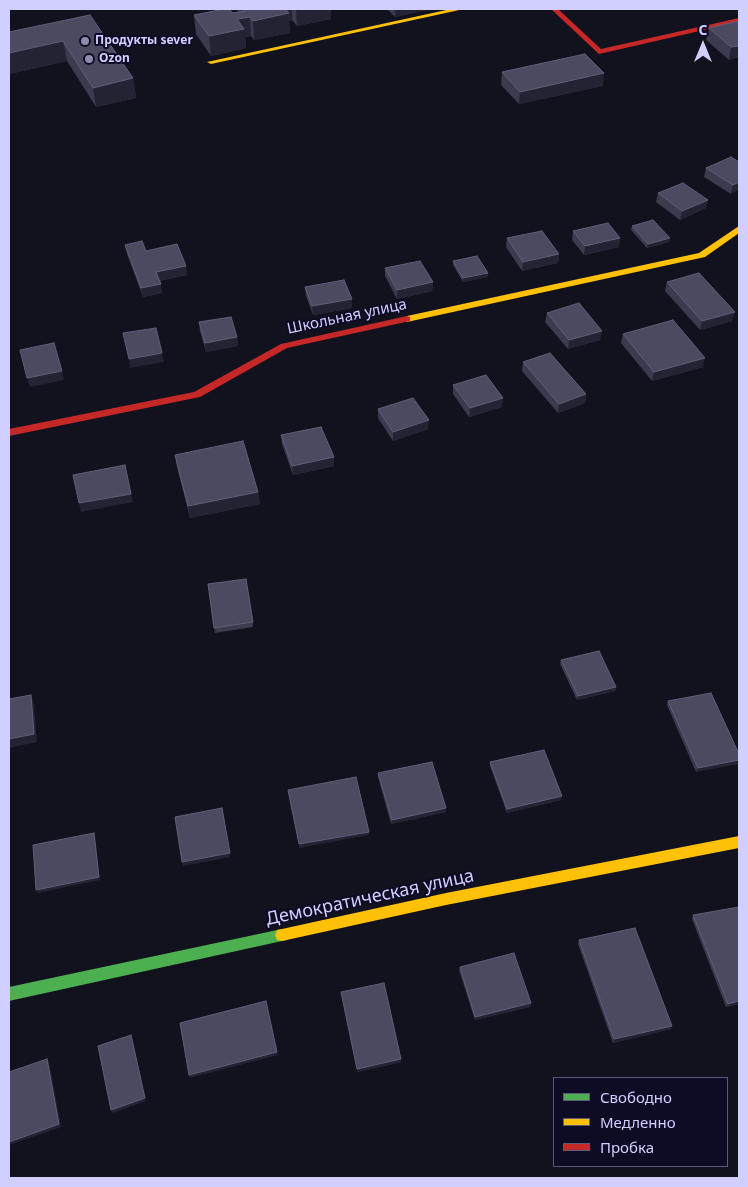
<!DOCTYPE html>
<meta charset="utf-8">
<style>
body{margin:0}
#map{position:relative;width:748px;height:1187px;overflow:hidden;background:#12121e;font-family:"Noto Sans",sans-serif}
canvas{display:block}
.frame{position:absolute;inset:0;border:10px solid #d1cfff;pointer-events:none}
.legend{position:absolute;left:553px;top:1077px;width:175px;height:90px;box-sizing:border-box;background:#0e0c24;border:1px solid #5c5a7c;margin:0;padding:6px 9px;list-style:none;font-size:15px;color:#d1cfff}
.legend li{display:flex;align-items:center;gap:10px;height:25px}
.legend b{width:25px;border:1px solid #5c5a7c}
.north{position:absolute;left:678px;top:20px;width:50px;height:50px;-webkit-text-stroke:4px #0e0c24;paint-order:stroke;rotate:0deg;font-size:14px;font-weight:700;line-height:20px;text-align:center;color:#d1cfff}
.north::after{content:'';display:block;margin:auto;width:18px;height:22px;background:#d1cfff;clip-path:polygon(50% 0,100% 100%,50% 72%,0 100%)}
</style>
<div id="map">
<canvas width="748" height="1187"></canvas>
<div class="frame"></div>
<ul class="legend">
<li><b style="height:6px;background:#4caf50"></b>Свободно</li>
<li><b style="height:6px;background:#ffc107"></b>Медленно</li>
<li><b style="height:6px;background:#c62828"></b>Пробка</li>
</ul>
<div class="north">С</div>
</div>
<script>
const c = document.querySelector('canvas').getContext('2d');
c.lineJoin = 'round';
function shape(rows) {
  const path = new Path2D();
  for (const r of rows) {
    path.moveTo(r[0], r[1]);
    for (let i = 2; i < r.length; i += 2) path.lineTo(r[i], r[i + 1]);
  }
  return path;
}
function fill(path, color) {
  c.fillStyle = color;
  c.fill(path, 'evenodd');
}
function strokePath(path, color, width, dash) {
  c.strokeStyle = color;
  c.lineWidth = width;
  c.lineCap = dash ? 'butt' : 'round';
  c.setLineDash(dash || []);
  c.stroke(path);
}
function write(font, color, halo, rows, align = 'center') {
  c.font = font + ' "Noto Sans",sans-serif';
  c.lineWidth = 4;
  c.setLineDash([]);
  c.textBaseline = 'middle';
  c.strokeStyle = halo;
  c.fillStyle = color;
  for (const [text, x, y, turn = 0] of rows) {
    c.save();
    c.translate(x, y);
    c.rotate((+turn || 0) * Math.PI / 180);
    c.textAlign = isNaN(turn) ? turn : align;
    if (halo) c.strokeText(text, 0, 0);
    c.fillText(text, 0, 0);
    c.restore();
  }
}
fill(shape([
 [282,929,287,930,289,935,287,940,282,941,9,1001,9,987,282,929]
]), '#4caf50');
fill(shape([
 [451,9,464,9,211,64,207,62,451,9],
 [739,226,739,233,705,257,407,322,402,319,407,316,699,253,739,226],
 [739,836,739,848,446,905,282,941,277,940,275,935,277,930,282,929,446,893,739,836]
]), '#ffc107');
fill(shape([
 [551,9,558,9,601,49,739,18,739,22,599,54,551,9],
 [407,316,410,317,410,321,287,348,200,397,9,436,9,429,194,392,281,344,407,316]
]), '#c62828');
fill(shape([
 [237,9,331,9,331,19,297,26,292,20,289,21,290,33,254,40,251,36,245,37,246,48,211,56,196,34,194,15,233,13,238,12],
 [387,9,427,9,427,10,395,17],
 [90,15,133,78,136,98,96,107,67,61,9,74],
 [739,21,739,57,729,60,706,40,709,28],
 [502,72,603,86,519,104,501,85],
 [739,162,731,194,704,177,706,168],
 [658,193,708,200,706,208,680,220,656,202],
 [632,226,669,242,647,248,631,230],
 [573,231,619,247,584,255,572,240],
 [507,238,559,254,558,263,522,271,506,247],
 [125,245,146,251,187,275,159,281,162,293,143,297,127,254],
 [453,261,488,277,463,282,453,265],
 [385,268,433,282,432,291,397,299,385,276],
 [667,282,732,321,700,330,665,291],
 [305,287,352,308,313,315,306,296],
 [547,313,600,340,568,349,545,322],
 [199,322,237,337,238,346,206,352,200,331],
 [623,334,703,367,652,381,621,343],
 [523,362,586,394,585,403,558,413,522,371],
 [453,385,502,407,469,417,453,394],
 [378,409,428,429,393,441,378,418],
 [281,435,334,457,334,466,293,475,282,444],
 [175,455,258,492,260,504,190,518,177,467],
 [208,584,253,622,253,627,215,633],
 [561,660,616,687,615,691,577,700,560,664],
 [668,701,739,754,696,772,667,705],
 [490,762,561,800,507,813,490,766],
 [378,773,446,808,446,812,391,824,378,777],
 [693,915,739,1004,726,1007,692,919],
 [579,940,671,1029,613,1043,578,944],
 [460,967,531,1003,530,1007,475,1020,459,970],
 [341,992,401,1059,401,1062,358,1072]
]), '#3b3a4e');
fill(shape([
 [281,9,292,9,292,20,289,21,290,33,254,40,253,21],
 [296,9,331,9,331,19,297,26],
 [395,9,427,9,427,10,395,17],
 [250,17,251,36,245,37,246,48,211,56,209,36,237,19],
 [63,41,67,61,9,74,9,53],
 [739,46,739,57,729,60,731,47],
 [604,73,603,86,519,104,520,92],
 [133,78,136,98,96,107,93,88],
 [739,182,739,190,731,194,733,185],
 [708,200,706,208,680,220,682,211],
 [620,238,619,247,584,255,585,246],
 [670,238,669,242,647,248,648,244],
 [559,254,558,263,522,271,523,262],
 [186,266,187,275,158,281,156,272],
 [488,273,488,277,463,282,463,278],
 [433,282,432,291,397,299,397,290],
 [161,284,162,293,143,297,141,288],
 [352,299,352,308,313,315,312,306],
 [735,312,732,321,700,330,702,321],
 [602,331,600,340,568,349,569,340],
 [237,337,238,346,206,352,205,343],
 [162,353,164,362,130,368,129,359],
 [705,358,703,367,652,381,654,372],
 [62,371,64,380,30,387,27,378],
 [586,394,585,403,558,413,559,404],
 [503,398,502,407,469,417,470,408],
 [429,420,428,429,393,441,393,432],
 [334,457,334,466,293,475,292,466],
 [258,492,260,504,190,518,188,506],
 [131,494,133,502,81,512,79,503],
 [616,687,615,691,577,700,578,696],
 [31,695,34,703,37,742,9,748,9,739],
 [739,760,739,764,696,772,698,768],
 [562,796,561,800,507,813,507,809],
 [446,808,446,812,391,824,392,820],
 [223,812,230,857,183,866,182,862],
 [369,832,369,835,299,848,299,844],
 [94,833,95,837,100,880,38,893,36,890],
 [739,1001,739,1004,726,1007,728,1004],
 [531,1003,530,1007,475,1020,475,1017],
 [672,1026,671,1029,613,1043,614,1039],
 [131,1035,146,1101,113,1113,111,1110],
 [277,1052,278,1055,190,1078,189,1075],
 [47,1059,49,1062,61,1127,9,1145,9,1142],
 [401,1059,401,1062,358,1072,357,1069]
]), '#242333');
const building = shape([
 [224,9,229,9,233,13,245,11,243,9,285,9,289,13,253,21,250,17,237,19,244,29,209,36,194,15,224,9],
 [90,15,133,78,93,88,63,41,9,53,9,32,90,15],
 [739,21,739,46,731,47,709,28,739,21],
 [585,54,604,73,520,92,502,72,585,54],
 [731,157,739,162,739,182,733,185,706,168,731,157],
 [683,183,708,200,682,211,658,193,683,183],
 [653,220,670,238,648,244,632,226,653,220],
 [608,223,620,238,585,246,573,231,608,223],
 [542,231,559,254,523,262,507,238,542,231],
 [142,241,146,251,177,244,186,266,156,272,161,284,141,288,125,245,142,241],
 [477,256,488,273,463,278,453,261,477,256],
 [420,261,433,282,397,290,385,268,420,261],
 [699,273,735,312,702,321,667,282,699,273],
 [344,280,352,299,312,306,305,287,344,280],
 [579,303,602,331,569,340,547,313,579,303],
 [231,317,237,337,205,343,199,322,231,317],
 [673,320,705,358,654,372,623,334,673,320],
 [156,328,162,353,129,359,123,333,156,328],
 [54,343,62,371,27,378,20,350,54,343],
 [550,353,586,394,559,404,523,362,550,353],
 [486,375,503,398,470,408,453,385,486,375],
 [413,398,429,420,393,432,378,409,413,398],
 [321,427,334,457,292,466,281,435,321,427],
 [243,441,258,492,188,506,175,455,243,441],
 [125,465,131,494,79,503,73,475,125,465],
 [246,579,253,622,214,628,208,584,246,579],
 [599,651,616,687,578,696,561,660,599,651],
 [711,693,739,754,739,760,698,768,668,701,711,693],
 [31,695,34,734,9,739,9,699,31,695],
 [544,750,562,796,507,809,490,762,544,750],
 [432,762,446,808,392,820,378,773,432,762],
 [356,777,369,832,299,844,288,790,356,777],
 [222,808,230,853,182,862,175,817,222,808],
 [94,833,99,877,36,890,33,845,94,833],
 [739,907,739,1001,728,1004,693,915,739,907],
 [635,928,672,1026,614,1039,579,940,635,928],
 [514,953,531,1003,475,1017,460,967,514,953],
 [384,983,401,1059,357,1069,341,992,384,983],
 [266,1001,277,1052,189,1075,180,1023,266,1001],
 [131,1035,145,1098,111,1110,98,1046,131,1035],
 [47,1059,59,1124,9,1142,9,1072,47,1059]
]);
fill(building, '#4b4a61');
strokePath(building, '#605f7a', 1);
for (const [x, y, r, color] of [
 [85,41,5,"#8e8db0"],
 [89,59,5,"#8e8db0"]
]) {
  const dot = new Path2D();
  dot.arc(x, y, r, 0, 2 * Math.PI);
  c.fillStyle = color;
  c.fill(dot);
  strokePath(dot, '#0e0c24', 2);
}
write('bold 12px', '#d1cfff', '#0e0c24', [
 ["Продукты sever",95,41],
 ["Ozon",99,59]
], 'left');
write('15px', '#d1cfff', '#0e0c24', [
 ["Школьная улица",347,317,-12]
]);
write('18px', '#d1cfff', '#0e0c24', [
 ["Демократическая улица",370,898,-12]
]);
</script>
